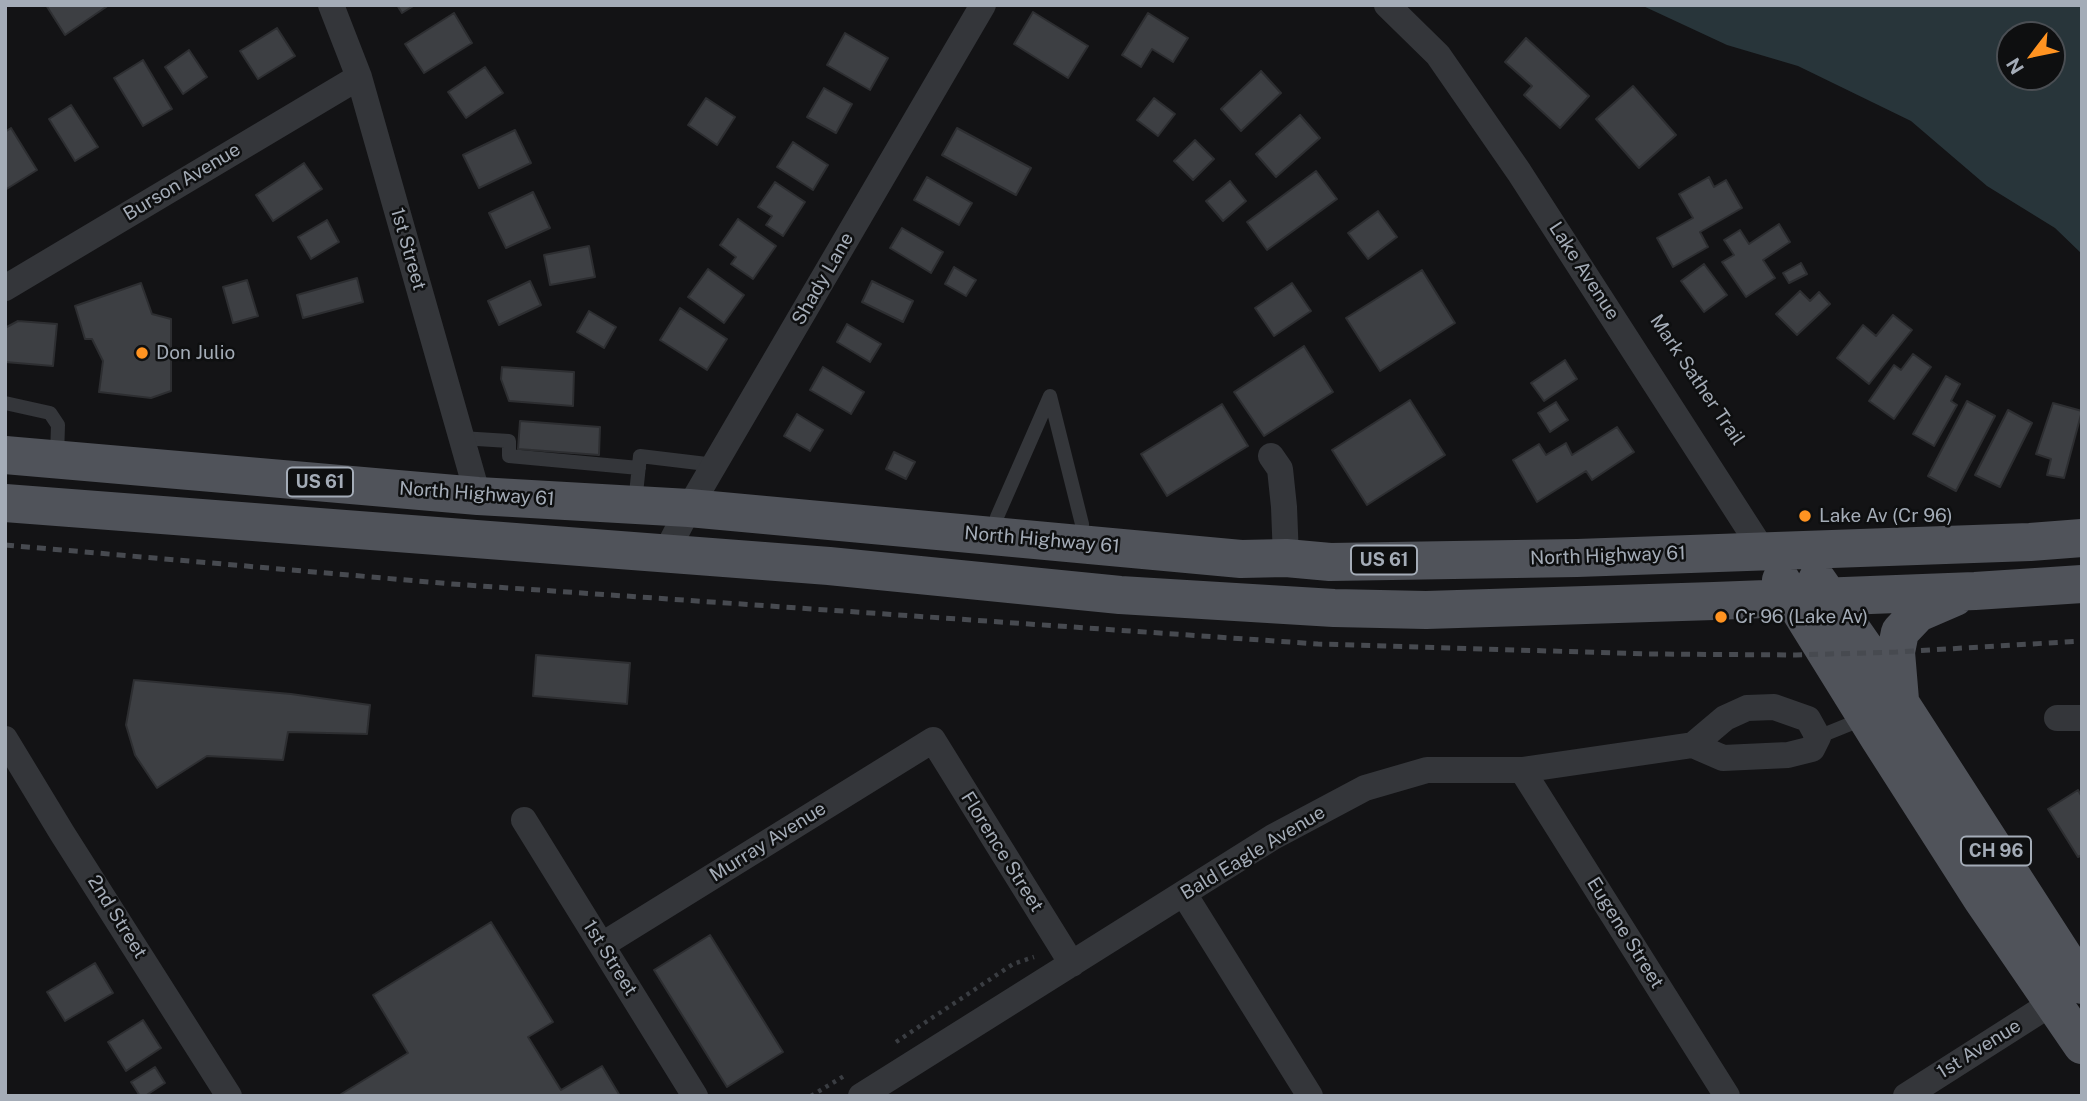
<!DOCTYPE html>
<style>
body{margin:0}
#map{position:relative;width:2087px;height:1101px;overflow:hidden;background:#131315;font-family:"Public Sans",sans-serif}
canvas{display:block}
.frame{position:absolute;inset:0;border:7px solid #a4acb7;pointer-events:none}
.north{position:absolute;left:1996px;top:21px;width:70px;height:70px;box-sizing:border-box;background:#0e0f10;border:2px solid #4a4e53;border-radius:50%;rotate:238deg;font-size:19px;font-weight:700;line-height:28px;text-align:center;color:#a4acb7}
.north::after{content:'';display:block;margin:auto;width:24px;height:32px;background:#ff9321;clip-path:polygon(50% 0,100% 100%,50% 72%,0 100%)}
</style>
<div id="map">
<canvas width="2087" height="1101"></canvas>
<div class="frame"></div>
<div class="north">N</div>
</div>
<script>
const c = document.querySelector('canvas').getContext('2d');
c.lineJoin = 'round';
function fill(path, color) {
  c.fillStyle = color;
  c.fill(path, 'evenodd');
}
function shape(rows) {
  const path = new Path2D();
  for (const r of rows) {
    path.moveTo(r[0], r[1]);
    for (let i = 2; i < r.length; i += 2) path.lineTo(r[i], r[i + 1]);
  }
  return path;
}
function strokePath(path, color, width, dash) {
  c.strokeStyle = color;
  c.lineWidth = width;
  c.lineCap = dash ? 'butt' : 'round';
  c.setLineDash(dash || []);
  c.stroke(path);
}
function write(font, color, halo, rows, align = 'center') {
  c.font = font + ' "Public Sans",sans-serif';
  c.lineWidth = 5;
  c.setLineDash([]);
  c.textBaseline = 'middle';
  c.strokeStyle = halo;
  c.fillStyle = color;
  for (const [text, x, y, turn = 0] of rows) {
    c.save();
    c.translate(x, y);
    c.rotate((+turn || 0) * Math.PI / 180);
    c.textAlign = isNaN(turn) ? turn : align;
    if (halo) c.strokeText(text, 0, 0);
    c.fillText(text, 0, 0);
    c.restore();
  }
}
fill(shape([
 [1641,5,2082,5,2082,254,2055,228,1987,186,1911,121,1798,66,1727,45],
 [2010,35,2052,35,2052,77,2010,77]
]), '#28353a');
const building = shape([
 [46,5,109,5,65,35,46,5],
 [397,5,415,5,402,13,397,5],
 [1033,12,1088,46,1068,78,1014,44,1033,12],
 [454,13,472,43,424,73,405,44,454,13],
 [1148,13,1188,38,1173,62,1152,49,1141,67,1122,55,1148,13],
 [277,28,295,56,258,79,240,51,277,28],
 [845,33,888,58,870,90,827,65,845,33],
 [1526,38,1589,96,1560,128,1524,95,1532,86,1505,62,1526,38],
 [189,50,207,77,183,94,165,67,189,50],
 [143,60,172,109,143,126,114,78,143,60],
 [485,67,503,93,466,118,448,92,485,67],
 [1261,71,1281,93,1241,131,1221,109,1261,71],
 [1633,86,1676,135,1639,168,1596,119,1633,86],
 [824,88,852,104,836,133,807,117,824,88],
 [706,98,735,117,717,145,688,125,706,98],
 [1154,98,1175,114,1158,136,1137,120,1154,98],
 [71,105,98,147,75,161,49,119,71,105],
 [1300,115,1320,138,1276,177,1256,154,1300,115],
 [11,128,37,170,5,190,5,132,11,128],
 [957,128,1031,168,1016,195,942,155,957,128],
 [515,130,531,163,479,188,463,155,515,130],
 [1195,140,1214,159,1193,180,1174,161,1195,140],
 [793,142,828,165,813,190,777,167,793,142],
 [304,163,322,189,273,221,256,195,304,163],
 [1316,171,1337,199,1267,250,1247,222,1316,171],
 [927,177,972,203,959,225,914,200,927,177],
 [1709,177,1714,187,1726,180,1742,208,1700,232,1708,247,1673,267,1657,238,1693,218,1679,194,1709,177],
 [1230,181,1246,201,1223,221,1206,201,1230,181],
 [775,182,805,202,783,236,766,225,772,216,758,207,775,182],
 [533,192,550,228,506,248,489,213,533,192],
 [1378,211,1397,237,1368,259,1348,233,1378,211],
 [738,219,776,246,753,279,731,264,736,257,720,245,738,219],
 [327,220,339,242,311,259,298,237,327,220],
 [1779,224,1790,242,1763,260,1775,278,1746,297,1722,262,1734,255,1724,240,1740,230,1749,244,1779,224],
 [902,228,943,252,931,273,890,248,902,228],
 [589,246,595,277,550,285,544,255,589,246],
 [1801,263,1807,274,1789,283,1783,273,1801,263],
 [1704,264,1727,295,1704,312,1681,281,1704,264],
 [954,267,976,280,966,296,945,284,954,267],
 [708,269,744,295,724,323,688,297,708,269],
 [1422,270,1455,323,1380,371,1346,318,1422,270],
 [357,278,363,302,303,318,297,295,357,278],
 [247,280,258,316,233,323,223,287,247,280],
 [530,281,541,305,499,325,488,301,530,281],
 [872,281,913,301,903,322,862,302,872,281],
 [141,283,152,314,171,319,171,391,151,398,99,392,103,361,92,339,85,339,75,306,141,283],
 [1292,283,1311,311,1274,336,1255,308,1292,283],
 [1800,291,1810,301,1819,292,1830,304,1797,335,1776,314,1800,291],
 [680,308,727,339,707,370,660,340,680,308],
 [589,311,616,327,604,348,577,332,589,311],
 [1893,315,1912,330,1869,384,1837,358,1863,325,1876,336,1893,315],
 [18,321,57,324,53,366,5,362,5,328,18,321],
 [847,324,881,344,870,362,837,342,847,324],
 [1304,346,1333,392,1264,436,1234,392,1304,346],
 [1913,354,1931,367,1894,419,1869,401,1894,365,1901,370,1913,354],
 [1565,360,1577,379,1544,401,1531,383,1565,360],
 [502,367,574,372,573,406,509,401,501,379,502,367],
 [823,367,864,392,851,414,810,390,823,367],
 [1946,376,1960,384,1951,401,1957,405,1934,446,1913,434,1946,376],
 [1410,400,1445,455,1367,505,1332,450,1410,400],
 [1967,401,1995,416,1956,491,1928,476,1967,401],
 [1556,402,1568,420,1550,432,1538,413,1556,402],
 [2053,403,2082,411,2064,478,2047,475,2051,459,2036,454,2053,403],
 [1222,404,1248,446,1167,496,1141,454,1222,404],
 [2008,410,2032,423,2000,487,1975,475,2008,410],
 [797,414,823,430,810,451,784,436,797,414],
 [520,421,600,427,599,455,518,449,520,421],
 [1617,427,1634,452,1592,480,1586,471,1537,502,1513,460,1539,444,1546,455,1566,443,1572,455,1617,427],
 [894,452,915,462,906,479,886,469,894,452],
 [536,655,630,663,627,704,533,696,536,655],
 [134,680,291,694,370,705,367,734,288,732,283,760,207,756,157,788,135,755,126,725,134,680],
 [2078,790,2082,797,2082,855,2078,857,2048,809,2078,790],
 [491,922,553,1022,528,1037,561,1090,602,1066,620,1096,338,1096,408,1053,373,995,491,922],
 [710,935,783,1052,727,1087,654,970,710,935],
 [95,963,113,993,65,1021,47,992,95,963],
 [143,1020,161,1048,126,1071,108,1042,143,1020],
 [155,1067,165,1083,145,1096,140,1096,131,1082,155,1067]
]);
fill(building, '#3d3f43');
strokePath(building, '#2d2e31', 2);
strokePath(shape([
 [896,1042,1013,964,1034,957],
 [811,1096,844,1076]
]), '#3a3d42', 4.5, [3.5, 5]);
strokePath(shape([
 [5,403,50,413,58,425,57,457],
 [461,438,509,441,509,456,639,468],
 [635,503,640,456,715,465],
 [996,534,997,517,1050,396,1082,524,1081,544],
 [1818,737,1865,718]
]), '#34363a', 14);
strokePath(shape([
 [331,5,359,77,478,496],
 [1387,5,1438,55,1519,172,1763,551],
 [5,288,359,77],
 [1271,456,1280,469,1284,507,1286,558],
 [665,554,689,508,983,5],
 [2057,718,2082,718],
 [5,739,62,833,229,1096],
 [1522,770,1727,1096],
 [524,820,695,1096],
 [1184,894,1310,1096],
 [602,945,933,740,1072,964],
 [861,1096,1273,837,1365,788,1427,770,1522,770,1693,745,1723,758,1788,755,1812,749,1818,737,1808,719,1774,707,1747,708,1725,718,1693,745],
 [1906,1096,2052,1003]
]), '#34363a', 26);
strokePath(shape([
 [5,455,478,496,689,508,1241,559,1286,558,1330,562,1577,558,2030,542,2082,538],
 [5,503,829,566,1120,595,1334,608,1426,610,1714,601,1975,591,2082,584],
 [1781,580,1879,738,1982,899,2082,1045],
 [1817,580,1868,653,2082,985],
 [1900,700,1896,652,1900,632,1918,613,1955,597]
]), '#50535a', 38);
strokePath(shape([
 [5,545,452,584,1318,644,1649,654,1796,655,1896,652,2082,641]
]), '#474a50', 5, [9, 7]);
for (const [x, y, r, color] of [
 [142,353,7,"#ff9321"],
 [1805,516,7,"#ff9321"],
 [1721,617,7,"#ff9321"]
]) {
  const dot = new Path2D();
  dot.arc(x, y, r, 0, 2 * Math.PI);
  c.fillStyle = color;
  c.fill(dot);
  strokePath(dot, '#0e0f10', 2.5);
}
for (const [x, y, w] of [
 [320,482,66],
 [1384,560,66],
 [1996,851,70]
]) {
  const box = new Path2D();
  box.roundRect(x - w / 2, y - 14.5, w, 29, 5);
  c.fillStyle = '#0e0f10';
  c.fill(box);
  strokePath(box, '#a4acb7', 2);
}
write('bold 18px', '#a4acb7', null, [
 ["US 61",320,482],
 ["US 61",1384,560],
 ["CH 96",1996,851]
]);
write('19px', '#a4acb7', '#0e0f10', [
 ["Burson Avenue",182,182,-31],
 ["1st Street",408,249,74],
 ["Lake Avenue",1584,271,57],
 ["Shady Lane",823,279,-60],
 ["Mark Sather Trail",1697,380,56],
 ["North Highway 61",477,494,4],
 ["North Highway 61",1042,540,5],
 ["North Highway 61",1608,556,-2],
 ["Murray Avenue",768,842,-32],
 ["Florence Street",1002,852,58],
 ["Bald Eagle Avenue",1253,853,-31],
 ["2nd Street",117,917,58],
 ["Eugene Street",1625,933,58],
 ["1st Street",610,958,58],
 ["1st Avenue",1979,1049,-32]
]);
write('19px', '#a4acb7', '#0e0f10', [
 ["Don Julio",156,353],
 ["Lake Av (Cr 96)",1819,516],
 ["Cr 96 (Lake Av)",1735,617]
], 'left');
</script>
